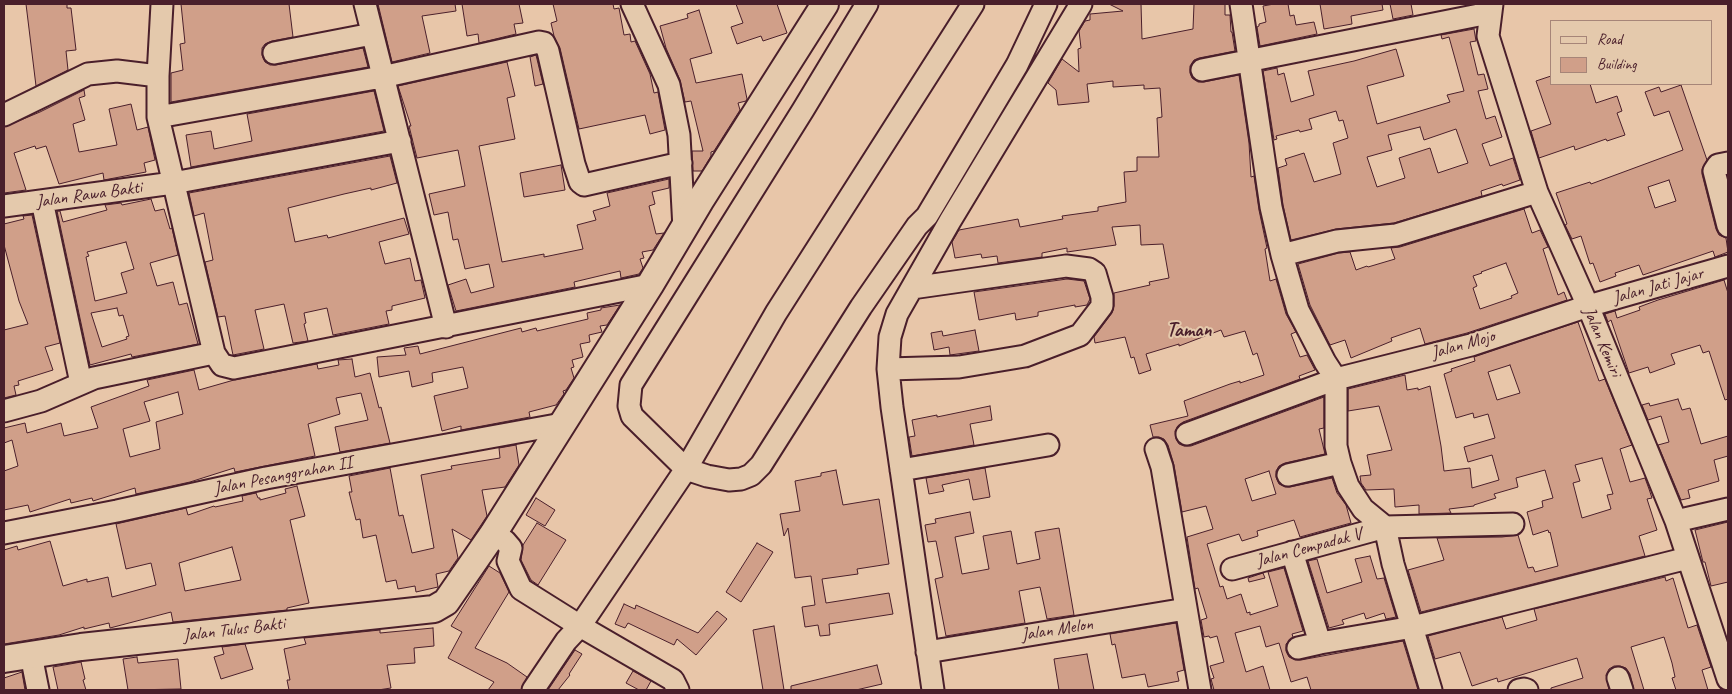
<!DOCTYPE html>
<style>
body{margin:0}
#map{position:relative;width:1732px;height:694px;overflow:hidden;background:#e8c6a9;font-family:Caveat,sans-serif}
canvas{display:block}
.frame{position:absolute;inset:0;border:5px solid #4a1f2b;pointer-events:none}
.legend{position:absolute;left:1550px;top:20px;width:162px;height:65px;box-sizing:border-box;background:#e4c9ac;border:1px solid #a68578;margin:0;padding:6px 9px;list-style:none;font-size:15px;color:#4a1f2b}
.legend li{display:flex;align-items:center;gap:10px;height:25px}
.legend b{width:25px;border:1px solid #a68578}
</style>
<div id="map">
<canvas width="1732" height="694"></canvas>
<div class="frame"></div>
<ul class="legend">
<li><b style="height:6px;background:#e4c9ac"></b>Road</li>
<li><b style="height:14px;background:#d09f89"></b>Building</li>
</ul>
</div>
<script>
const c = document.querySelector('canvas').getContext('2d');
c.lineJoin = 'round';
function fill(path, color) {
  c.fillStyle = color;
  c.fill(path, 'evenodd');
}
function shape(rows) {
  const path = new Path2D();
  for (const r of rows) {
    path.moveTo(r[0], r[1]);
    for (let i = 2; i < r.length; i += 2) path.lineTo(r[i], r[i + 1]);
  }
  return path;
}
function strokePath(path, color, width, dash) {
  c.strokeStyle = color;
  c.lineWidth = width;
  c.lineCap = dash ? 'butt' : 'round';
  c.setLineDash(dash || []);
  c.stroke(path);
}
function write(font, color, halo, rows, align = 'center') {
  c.font = font + ' Caveat,sans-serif';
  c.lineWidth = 4;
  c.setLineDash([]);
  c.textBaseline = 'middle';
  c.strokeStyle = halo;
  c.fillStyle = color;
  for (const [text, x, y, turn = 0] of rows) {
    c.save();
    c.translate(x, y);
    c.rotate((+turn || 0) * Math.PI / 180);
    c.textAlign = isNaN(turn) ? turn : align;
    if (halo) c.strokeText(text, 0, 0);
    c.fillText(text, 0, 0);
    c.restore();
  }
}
const building = shape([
 [26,4,67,4,67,8,71,8,76,50,66,51,68,70,36,86,26,4],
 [181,4,289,4,293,37,272,41,265,44,262,48,262,55,265,62,270,65,276,65,363,48,368,67,171,102,171,73,183,70,180,44,185,43,181,4],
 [378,4,455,4,456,11,422,16,430,53,392,62,378,4],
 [462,4,519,4,523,23,514,24,516,34,479,43,478,34,467,36,462,4],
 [553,4,613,4,614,9,619,8,624,35,630,34,631,42,635,41,650,74,654,93,658,92,665,130,650,134,645,115,579,129,560,48,554,36,551,23,557,21,553,4],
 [736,4,777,4,787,33,763,41,761,36,737,44,731,27,743,23,736,4],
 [1109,4,1141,4,1142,39,1193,29,1194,4,1225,4,1225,15,1230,15,1231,32,1232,32,1235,51,1199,58,1194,60,1190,66,1190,73,1192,78,1198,82,1204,82,1239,75,1249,143,1251,177,1254,176,1259,210,1267,248,1265,249,1270,281,1276,279,1286,314,1296,332,1291,334,1300,357,1307,355,1315,370,1299,376,1300,379,1183,422,1178,426,1175,431,1176,439,1179,444,1184,446,1191,446,1324,397,1324,428,1319,429,1325,454,1285,463,1279,466,1276,471,1276,477,1279,484,1285,487,1290,487,1332,478,1337,493,1346,505,1351,523,1300,537,1294,520,1257,531,1258,536,1242,541,1239,534,1207,544,1220,587,1223,586,1227,599,1241,594,1247,613,1250,612,1250,615,1278,606,1268,572,1284,568,1303,631,1292,634,1293,637,1286,644,1286,651,1289,657,1295,660,1301,660,1403,641,1418,690,1311,690,1307,677,1291,682,1279,643,1266,647,1260,626,1235,633,1246,672,1263,666,1270,690,1214,690,1211,679,1214,678,1210,666,1224,662,1217,636,1210,638,1209,636,1204,637,1201,620,1207,618,1198,588,1195,589,1187,537,1213,529,1206,506,1182,512,1174,465,1168,445,1164,439,1159,437,1153,437,1150,425,1188,416,1184,401,1230,384,1240,381,1240,383,1264,375,1257,353,1253,355,1245,331,1224,337,1221,330,1179,346,1179,344,1146,354,1151,370,1139,374,1134,357,1131,358,1125,337,1095,343,1094,337,1112,313,1114,306,1114,293,1150,285,1149,282,1169,278,1163,244,1141,245,1140,225,1112,227,1116,245,1067,252,1067,248,1042,253,1042,257,998,263,997,256,982,258,981,254,955,258,952,242,959,230,1018,219,1020,227,1063,219,1062,216,1098,211,1098,207,1126,202,1124,172,1137,171,1137,157,1159,157,1157,118,1162,117,1160,88,1144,89,1144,85,1113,87,1113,81,1087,84,1089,102,1058,105,1056,90,1048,83,1062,59,1079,72,1078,49,1081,48,1079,31,1085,21,1090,20,1090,14,1123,11,1109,4],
 [1269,471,1276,494,1252,501,1245,479,1269,471],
 [1274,4,1288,4,1290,16,1294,15,1296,25,1314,22,1317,34,1260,46,1257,27,1259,26,1259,24,1266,22,1263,6,1274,4],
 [1320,4,1382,4,1383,10,1351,16,1352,24,1324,29,1320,4],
 [1390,4,1411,4,1413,15,1393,19,1390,4],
 [699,10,712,53,690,59,696,83,742,74,747,99,746,101,738,103,740,110,714,151,711,152,711,156,702,171,693,171,692,151,703,151,691,101,685,102,680,80,666,48,660,26,688,18,687,14,699,10],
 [1474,29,1476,41,1470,42,1478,75,1484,74,1488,89,1478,91,1486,119,1495,116,1502,137,1482,144,1490,166,1513,158,1520,180,1503,186,1502,184,1481,191,1482,196,1394,223,1336,229,1291,240,1283,205,1278,168,1287,165,1285,159,1304,153,1314,182,1341,174,1333,143,1348,138,1343,120,1339,121,1336,111,1309,119,1312,129,1300,132,1299,130,1276,136,1277,139,1274,140,1263,71,1277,68,1278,75,1284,73,1291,102,1314,95,1308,71,1354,61,1396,49,1404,76,1367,86,1377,124,1450,102,1447,95,1464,91,1449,37,1442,39,1441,35,1474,29],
 [1420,127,1424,140,1456,129,1468,163,1438,173,1430,148,1399,158,1405,178,1377,187,1367,157,1392,150,1388,135,1420,127],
 [536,55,543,84,535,86,530,57,536,55],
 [507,62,515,96,507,98,515,139,479,146,502,262,544,254,544,257,583,249,577,225,596,220,593,211,610,206,607,193,669,179,669,188,652,192,655,204,649,206,656,234,664,233,653,250,642,252,644,258,640,259,643,268,639,274,621,278,620,271,574,282,575,287,456,311,448,285,466,279,471,293,494,287,489,264,465,269,458,239,453,240,448,212,434,215,429,194,465,186,458,150,417,158,409,126,411,126,398,86,507,62],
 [1551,76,1551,84,1590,84,1596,103,1617,96,1622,111,1617,113,1625,135,1607,141,1606,139,1575,150,1574,146,1539,158,1531,131,1551,124,1536,81,1551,76],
 [1681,85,1707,160,1702,169,1702,174,1716,229,1719,235,1726,238,1728,252,1715,257,1713,251,1643,275,1639,265,1615,273,1616,276,1600,282,1593,263,1590,264,1581,236,1572,239,1565,225,1567,224,1556,193,1590,182,1591,184,1683,150,1669,111,1654,116,1645,92,1659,87,1661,92,1681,85],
 [1669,180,1676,201,1655,208,1648,187,1669,180],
 [84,90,85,96,79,98,85,120,73,124,79,152,117,145,109,109,131,104,137,130,148,127,155,160,144,163,146,172,104,180,103,173,59,184,46,146,36,149,35,146,14,153,26,190,4,193,4,127,40,112,84,90],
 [374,91,384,131,191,167,186,135,211,131,214,149,252,141,247,114,374,91],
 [390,156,397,183,371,190,371,188,344,194,288,208,295,242,327,235,328,238,404,218,409,234,379,242,385,264,410,258,415,281,421,280,425,298,392,306,392,310,386,311,389,324,333,335,327,308,304,313,306,323,304,324,308,341,293,343,284,304,255,310,264,349,233,355,225,316,218,317,205,262,213,260,204,213,194,216,189,193,390,156],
 [561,165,565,190,524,197,520,173,561,165],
 [151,199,155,211,164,209,170,229,172,228,178,255,150,263,157,286,173,282,179,305,187,303,198,344,132,357,131,354,90,365,57,211,60,211,63,222,107,210,105,205,121,203,122,205,151,199],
 [126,242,134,269,121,273,127,293,95,301,86,257,89,256,87,252,126,242],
 [117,308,119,316,123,315,129,336,126,337,127,339,102,347,91,313,117,308],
 [1524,209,1532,233,1540,230,1548,247,1543,249,1558,295,1564,292,1567,300,1467,333,1425,344,1420,328,1391,338,1392,341,1351,358,1345,340,1330,345,1310,305,1298,264,1339,253,1350,252,1356,270,1367,266,1368,267,1395,259,1391,248,1400,247,1524,209],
 [1506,263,1518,293,1511,296,1512,298,1480,309,1473,288,1477,286,1473,276,1482,273,1481,272,1506,263],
 [32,215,60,343,45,347,53,370,18,381,19,385,14,386,16,395,4,398,4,330,28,324,19,301,4,245,4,224,24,219,23,216,32,215],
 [1067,279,1084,281,1090,299,1087,305,1075,307,1075,305,1038,312,1038,316,1016,320,1015,313,979,320,974,292,1067,279],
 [1724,280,1728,293,1728,399,1725,400,1709,351,1703,353,1700,345,1671,354,1675,364,1650,373,1648,367,1629,373,1611,320,1608,322,1605,314,1615,311,1617,318,1640,310,1639,307,1658,300,1724,280],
 [620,305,607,325,600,326,602,332,589,335,590,342,580,344,583,357,572,360,574,367,571,368,574,378,566,390,563,391,564,394,556,405,529,412,530,417,461,430,461,426,442,431,434,396,468,388,463,367,432,373,433,382,412,387,409,371,379,377,377,357,406,355,404,348,418,346,420,354,521,328,522,332,536,328,537,331,588,319,587,313,601,310,601,308,620,305],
 [1578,322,1599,381,1605,379,1632,445,1620,449,1630,482,1645,478,1649,489,1652,498,1647,499,1657,530,1639,536,1645,556,1421,612,1408,570,1444,560,1437,538,1502,537,1518,535,1528,568,1533,567,1535,572,1558,566,1550,532,1549,533,1548,530,1533,535,1527,512,1543,507,1542,501,1553,498,1545,470,1516,478,1518,487,1494,494,1496,498,1474,505,1474,506,1449,509,1451,513,1419,514,1419,505,1395,507,1394,489,1366,490,1361,483,1360,476,1371,475,1367,455,1392,450,1379,406,1348,411,1348,389,1405,375,1407,390,1418,388,1418,390,1430,386,1441,446,1444,471,1470,468,1472,488,1499,480,1492,455,1468,462,1464,447,1495,438,1488,414,1474,418,1473,413,1456,418,1444,374,1452,371,1451,369,1475,361,1474,357,1578,322],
 [1510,365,1520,393,1497,400,1488,372,1510,365],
 [1602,458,1613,494,1607,495,1611,509,1582,518,1573,483,1580,481,1575,465,1602,458],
 [975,330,979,351,950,355,949,347,934,350,931,333,942,331,943,336,975,330],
 [352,359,355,377,370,373,379,408,381,407,390,443,340,452,335,427,368,420,361,393,336,398,340,414,308,424,315,456,235,472,234,468,190,482,136,494,135,488,93,501,92,498,71,503,70,499,30,512,28,505,4,510,4,471,18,466,12,440,4,443,4,428,25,423,27,433,61,423,64,436,98,428,91,407,149,386,147,380,194,370,199,390,234,380,317,364,318,369,339,365,338,360,352,359],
 [178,392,183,414,156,422,160,449,130,457,123,429,150,421,144,402,178,392],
 [1678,399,1682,410,1690,408,1701,444,1728,436,1728,456,1714,460,1719,481,1688,490,1690,498,1681,500,1658,445,1669,442,1661,416,1648,420,1642,405,1649,403,1650,406,1678,399],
 [990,406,992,420,970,424,974,445,912,456,909,437,915,436,912,420,937,415,937,417,990,406],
 [516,445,519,465,505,487,482,490,487,516,471,540,452,529,458,558,449,571,436,574,438,587,416,592,415,586,398,589,396,580,386,582,376,535,363,538,360,519,356,520,349,492,352,492,349,476,390,468,399,516,403,515,412,553,434,548,421,475,452,469,451,466,500,458,499,448,516,445],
 [985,468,990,497,973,500,969,479,942,485,944,491,929,494,926,478,985,468],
 [836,470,843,505,879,499,889,564,857,569,858,574,822,579,826,603,889,593,893,614,829,624,830,635,820,636,818,625,805,627,802,607,815,605,811,576,795,578,788,528,784,536,780,514,800,511,795,481,821,476,821,473,836,470],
 [297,486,305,516,290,520,309,603,287,608,287,610,173,622,171,612,110,628,109,623,84,629,84,627,59,635,4,644,4,550,17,546,18,550,50,541,63,586,87,579,87,582,108,577,112,597,156,585,151,563,126,569,116,524,186,508,188,515,214,506,215,507,243,501,242,496,256,493,258,498,260,498,260,500,286,493,285,489,297,486],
 [232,547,241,580,185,591,179,563,232,547],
 [536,498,555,510,545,526,526,515,536,498],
 [970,512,974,533,955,537,962,574,989,569,983,536,1011,531,1017,564,1040,559,1035,532,1059,528,1074,615,1047,619,1040,587,1019,591,1025,623,946,636,935,579,943,577,936,541,928,542,925,525,936,523,935,519,970,512],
 [1728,522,1728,582,1711,586,1705,562,1703,562,1695,530,1728,522],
 [537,523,566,540,538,585,531,580,521,560,523,545,537,523],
 [757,543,773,552,741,602,726,592,757,543],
 [1370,556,1377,579,1384,578,1396,617,1386,619,1384,613,1366,619,1364,613,1342,620,1344,624,1329,628,1308,561,1317,559,1327,593,1362,582,1355,559,1370,556],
 [489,566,500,573,509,592,475,648,507,663,527,677,521,690,488,690,494,682,448,658,462,632,451,626,489,566],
 [1263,573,1265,578,1249,582,1248,578,1263,573],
 [1665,577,1666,581,1673,578,1688,628,1697,625,1711,667,1702,670,1708,690,1676,690,1672,678,1675,677,1672,663,1664,637,1631,647,1644,690,1634,690,1630,674,1626,668,1620,666,1614,666,1609,669,1606,675,1609,690,1551,690,1551,688,1583,678,1577,658,1498,682,1497,678,1472,686,1460,652,1435,659,1428,636,1502,617,1506,629,1537,620,1534,609,1665,577],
 [624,604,635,609,636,605,698,633,717,611,727,619,696,655,677,639,674,645,628,623,625,628,615,624,624,604],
 [1176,623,1184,670,1177,672,1179,681,1148,687,1145,674,1122,678,1115,644,1112,645,1110,634,1176,623],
 [774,626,784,690,763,690,753,630,774,626],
 [433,628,434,646,414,648,415,663,387,665,391,688,378,690,289,690,287,680,290,680,284,649,306,644,304,638,380,630,380,633,433,628],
 [245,644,253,669,221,679,214,657,224,654,222,647,245,644],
 [575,650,582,654,569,674,570,675,558,690,548,690,575,650],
 [1087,654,1094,690,1059,690,1054,659,1087,654],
 [137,657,138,663,178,659,181,689,128,690,123,659,137,657],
 [81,662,85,679,83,680,86,690,58,690,53,667,81,662],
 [877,665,882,684,856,690,791,690,791,686,877,665],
 [633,671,651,681,646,690,639,690,626,683,633,671],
 [22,672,25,690,4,690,4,678,22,672]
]);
fill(building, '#d09f89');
strokePath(building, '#4a1f2b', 1);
const minor = shape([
 [162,4,158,76,158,117,214,353,222,365,234,368,650,285],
 [365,4,446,327],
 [632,4,669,85,679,135,684,229],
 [867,4,803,110,631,385,629,406,632,416,686,469,707,476,729,480,741,479,751,475,761,465,861,307,917,226,927,216,1017,65,1046,4],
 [1241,4,1271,207,1282,255,1298,310,1325,362,1336,379,1336,446,1340,463,1348,486,1363,509,1385,527,1393,564,1431,690],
 [1492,4,1488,36,1537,192,1588,306,1676,521,1728,679],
 [274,53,372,34],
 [1202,70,1489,13],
 [4,115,88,74,117,71,158,76],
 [158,117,382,77,539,42,544,43,548,51,574,164,580,182,584,185,681,163],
 [1728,163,1718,165,1714,171,1728,226],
 [42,201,81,383],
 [4,206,173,183,400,141],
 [1282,255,1337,241,1396,235,1537,192],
 [888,369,959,367,1025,356,1080,335,1102,306,1102,297,1095,273,1089,269,1066,266,912,288],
 [4,411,41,401,94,378,214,353],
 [1187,434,1336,379,1471,345,1588,306,1728,266],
 [1156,449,1162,467,1200,690],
 [901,470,1048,445],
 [1288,475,1340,463],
 [1676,521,1728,509],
 [4,533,117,511,266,478,562,424],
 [493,534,505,541,511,548,508,561,521,589,580,626,673,680,678,690],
 [1292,552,1320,643],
 [1232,569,1385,527,1513,524],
 [1298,648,1320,643,1413,627,1688,558],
 [927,652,1186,609],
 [31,655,38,690],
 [1618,678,1622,690],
 [533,690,566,641,580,626,686,469,776,313,973,4],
 [933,690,892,407,888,369,890,337,897,314,950,221,1081,4],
 [1519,690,1524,689,1527,690]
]);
const major = shape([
 [4,659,81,647,434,609,446,602,493,534,650,285,700,201,825,4]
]);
strokePath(minor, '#4a1f2b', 25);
strokePath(major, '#4a1f2b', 30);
strokePath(minor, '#e4c9ac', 21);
strokePath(major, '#e4c9ac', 26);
write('18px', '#4a1f2b', '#e4c9ac', [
 ["Jalan Rawa Bakti",89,195,-8],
 ["Jalan Jati Jajar",1658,286,-16],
 ["Jalan Kemiri",1602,342,67],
 ["Jalan Mojo",1463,345,-16],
 ["Jalan Pesanggrahan II",283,476,-11],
 ["Jalan Cempadak V",1309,548,-15],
 ["Jalan Tulus Bakti",234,630,-7],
 ["Jalan Melon",1057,630,-9]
]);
write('bold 20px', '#4a1f2b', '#e4c9ac', [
 ["Taman",1189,331]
]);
</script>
